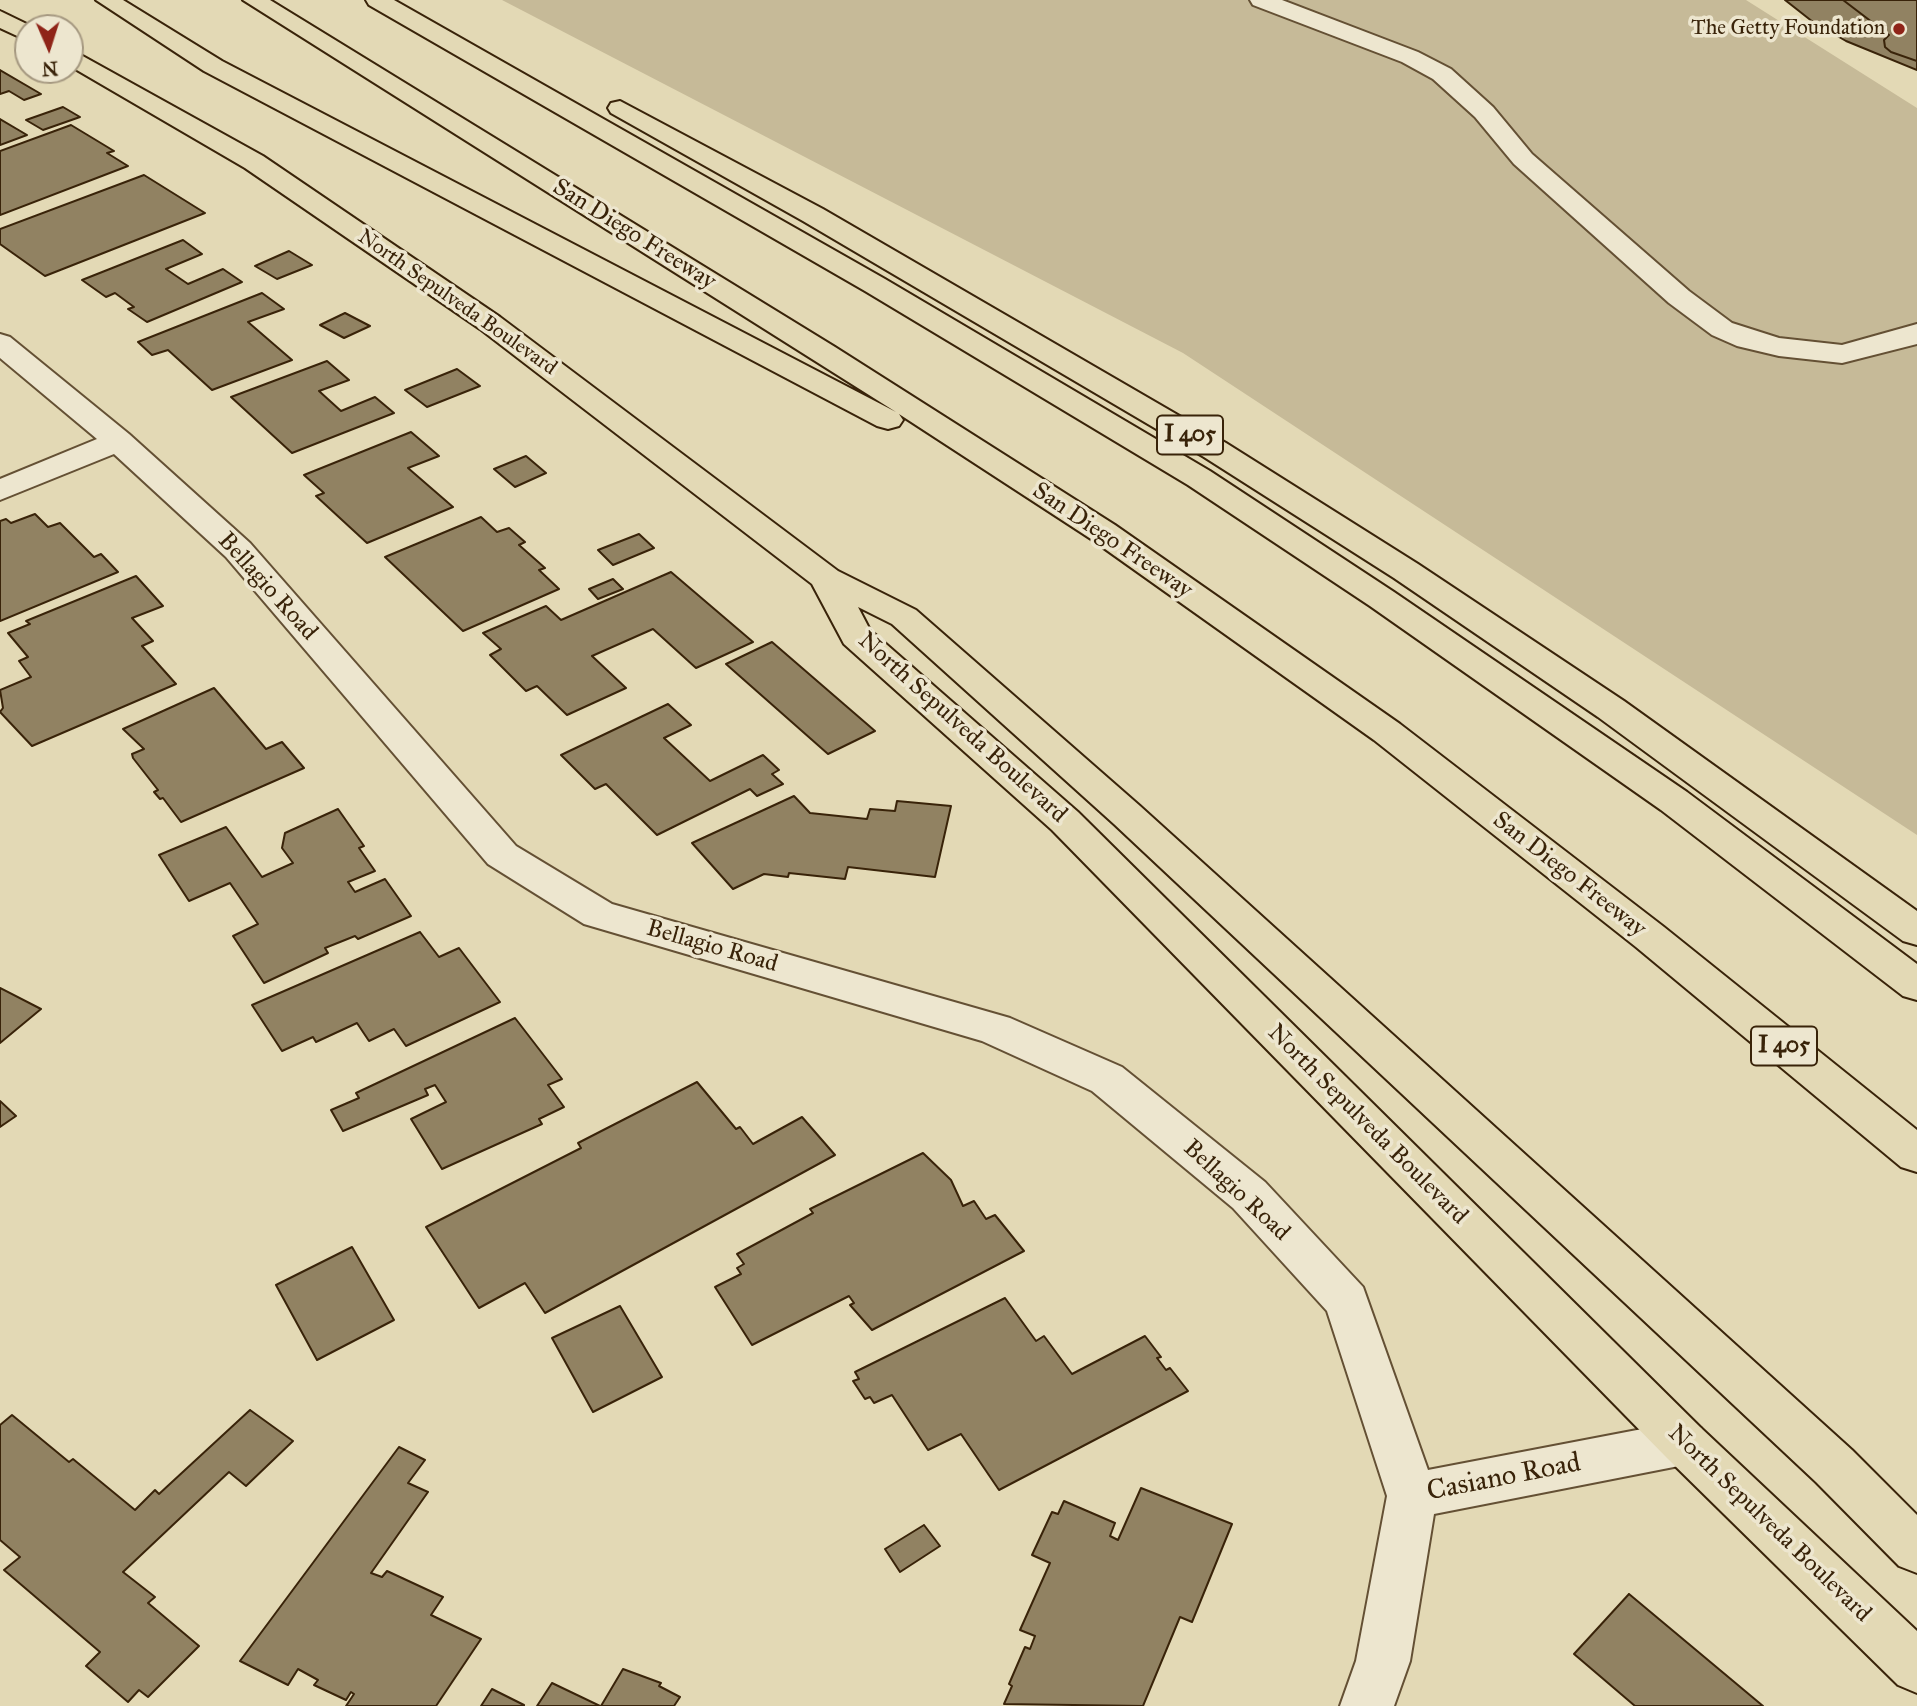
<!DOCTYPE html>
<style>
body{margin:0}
#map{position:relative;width:1917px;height:1706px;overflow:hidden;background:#e3d9b5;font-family:"IM FELL Great Primer",serif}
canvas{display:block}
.north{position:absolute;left:14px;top:14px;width:70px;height:70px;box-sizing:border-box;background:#ede6cf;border:2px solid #a59880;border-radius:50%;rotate:177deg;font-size:19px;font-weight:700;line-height:28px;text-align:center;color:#392309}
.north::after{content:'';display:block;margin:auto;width:24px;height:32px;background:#8f2418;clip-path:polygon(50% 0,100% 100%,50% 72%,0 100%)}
</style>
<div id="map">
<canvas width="1917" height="1706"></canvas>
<div class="north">N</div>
</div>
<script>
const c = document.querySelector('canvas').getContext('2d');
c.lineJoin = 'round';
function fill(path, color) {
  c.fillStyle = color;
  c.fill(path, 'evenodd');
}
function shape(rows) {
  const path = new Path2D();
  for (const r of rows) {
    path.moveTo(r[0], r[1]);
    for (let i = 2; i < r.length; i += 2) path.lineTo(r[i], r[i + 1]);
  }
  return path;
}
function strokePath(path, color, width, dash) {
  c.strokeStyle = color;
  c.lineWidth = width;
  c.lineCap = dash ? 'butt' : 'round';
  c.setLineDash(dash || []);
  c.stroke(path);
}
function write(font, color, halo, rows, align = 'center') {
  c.font = font + ' "IM FELL Great Primer",serif';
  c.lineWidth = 7;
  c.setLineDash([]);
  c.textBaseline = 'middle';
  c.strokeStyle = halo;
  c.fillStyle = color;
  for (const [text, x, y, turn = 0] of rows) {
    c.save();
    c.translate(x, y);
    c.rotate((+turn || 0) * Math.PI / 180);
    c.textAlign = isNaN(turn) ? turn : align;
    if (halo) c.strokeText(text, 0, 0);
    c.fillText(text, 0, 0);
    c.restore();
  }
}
fill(shape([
 [502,0,1746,0,1917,108,1917,835,1183,353]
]), '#c6ba98');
const building = shape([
 [1785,0,1843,0,1889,35,1884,40,1885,47,1891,52,1917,61,1917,70,1846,41,1813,22,1785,0],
 [1843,0,1917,0,1917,61,1891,52,1885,47,1884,40,1889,35,1843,0],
 [0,70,41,94,24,100,9,91,0,94,0,70],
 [63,107,80,117,43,130,26,120,63,107],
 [0,119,27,135,0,145,0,119],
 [71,125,114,151,107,153,128,166,0,215,0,151,71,125],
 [144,175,205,213,45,276,0,244,0,229,144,175],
 [183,240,202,254,166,269,188,284,223,269,242,282,147,322,128,309,134,307,115,293,106,297,82,280,183,240],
 [289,251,312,265,277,279,255,266,289,251],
 [262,293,284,309,248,322,292,360,212,390,168,350,152,355,138,342,262,293],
 [345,313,370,326,344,338,320,325,345,313],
 [327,361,349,380,319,391,341,411,375,397,394,413,292,453,231,397,327,361],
 [457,369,480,386,427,407,405,390,457,369],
 [411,432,439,456,408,468,453,507,367,543,316,496,324,493,304,475,411,432],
 [526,456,546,473,515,487,494,469,526,456],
 [35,514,48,527,60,523,94,557,101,554,118,572,0,621,0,521,6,519,11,523,35,514],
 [481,517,497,532,509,528,525,542,519,545,545,568,539,570,559,589,463,631,385,557,481,517],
 [639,534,654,548,613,565,598,550,639,534],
 [671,572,753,642,696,668,653,629,592,656,626,688,567,715,537,686,526,691,490,655,501,649,483,633,546,606,561,620,671,572],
 [136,576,163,606,132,618,153,641,142,646,176,684,32,746,0,712,3,708,0,690,31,677,19,661,28,657,8,633,30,624,26,621,136,576],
 [613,579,623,589,598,599,589,589,613,579],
 [772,642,875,731,828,754,726,664,772,642],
 [214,688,266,749,282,742,304,768,181,822,163,798,160,799,154,792,158,790,133,758,132,754,144,749,123,729,214,688],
 [668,704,691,725,664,738,710,781,763,755,779,770,772,774,783,784,757,796,750,789,657,835,606,784,595,789,561,755,668,704],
 [794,796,810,813,867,819,870,809,895,811,897,801,951,806,935,877,848,867,845,879,789,873,788,877,764,874,733,889,692,843,794,796],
 [338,809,364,846,359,848,375,871,348,882,355,892,385,879,411,916,358,939,355,936,325,948,328,953,264,983,233,936,258,924,230,883,189,901,159,855,226,827,262,877,293,863,282,848,285,833,338,809],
 [420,932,439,957,459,948,500,1002,406,1046,394,1029,369,1041,357,1023,316,1042,313,1037,282,1051,252,1005,420,932],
 [0,988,41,1009,0,1043,0,988],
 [515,1018,562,1079,548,1085,564,1107,539,1119,542,1124,442,1169,411,1119,446,1102,435,1085,425,1089,428,1095,343,1131,331,1110,359,1098,356,1093,515,1018],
 [697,1082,736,1129,740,1127,753,1144,802,1117,835,1155,545,1313,525,1283,479,1308,426,1227,581,1148,578,1143,697,1082],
 [0,1101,16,1116,0,1127,0,1101],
 [923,1153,951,1180,963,1206,974,1201,986,1219,995,1215,1024,1251,872,1330,850,1305,854,1303,849,1296,752,1345,715,1287,741,1274,737,1268,744,1264,737,1254,813,1213,810,1209,923,1153],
 [352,1247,394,1320,317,1360,276,1285,352,1247],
 [1005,1298,1036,1341,1044,1336,1072,1374,1145,1336,1161,1357,1157,1358,1166,1370,1170,1368,1188,1391,999,1490,961,1434,928,1450,892,1395,874,1403,870,1397,865,1399,853,1381,859,1379,855,1372,1005,1298],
 [620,1306,662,1377,593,1412,552,1338,620,1306],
 [250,1410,293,1441,246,1486,229,1472,123,1572,155,1597,148,1603,199,1646,148,1697,139,1690,128,1702,86,1666,100,1652,4,1570,20,1557,0,1540,0,1425,12,1415,69,1462,73,1459,135,1510,155,1490,159,1494,250,1410],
 [399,1447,425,1460,408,1483,428,1492,371,1573,382,1577,387,1571,443,1597,431,1615,481,1639,436,1706,346,1706,354,1694,351,1692,346,1700,314,1685,318,1680,298,1669,288,1685,240,1661,399,1447],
 [1141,1488,1232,1524,1192,1622,1180,1617,1143,1706,1004,1704,1012,1686,1009,1684,1025,1647,1030,1649,1035,1636,1020,1630,1050,1563,1032,1555,1052,1512,1058,1514,1064,1501,1115,1523,1110,1536,1118,1540,1141,1488],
 [924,1525,940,1546,900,1572,885,1549,924,1525],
 [1629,1594,1763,1706,1635,1706,1574,1654,1629,1594],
 [623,1669,661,1683,659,1686,680,1697,674,1706,601,1706,623,1669],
 [552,1683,600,1706,537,1706,552,1683],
 [492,1689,524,1705,524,1706,481,1706,492,1689]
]);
fill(building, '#918262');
strokePath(building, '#392309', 2);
const minor = shape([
 [1250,0,1282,0,1418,52,1451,69,1493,107,1532,154,1689,291,1732,323,1779,338,1842,345,1917,324,1917,344,1842,363,1779,356,1737,346,1712,335,1669,303,1514,164,1475,117,1433,79,1402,62,1253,5,1250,0],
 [0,334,10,337,129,434,250,543,516,846,612,904,1010,1018,1122,1067,1265,1182,1363,1287,1428,1470,1684,1421,1701,1428,1709,1443,1701,1458,1684,1465,1434,1514,1410,1661,1394,1706,1340,1706,1356,1661,1387,1496,1327,1311,1233,1208,1092,1091,982,1041,584,924,488,864,226,557,114,454,0,500,0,479,97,439,0,358,0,334]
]);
const major = shape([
 [0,11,35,28,28,28,28,41,0,28,0,11],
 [70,49,263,156,500,317,838,571,916,610,1140,806,1852,1450,1917,1515,1917,1573,1899,1566,1816,1482,1114,824,892,624,858,607,870,630,1078,812,1701,1428,1917,1631,1917,1693,1898,1685,1667,1458,1052,830,844,644,812,584,480,329,245,168,70,66,70,49]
]);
const highway = shape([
 [96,0,123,0,222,61,896,412,243,0,270,0,835,347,1115,525,1400,724,1664,927,1917,1130,1917,1172,1901,1167,1636,947,1374,740,1091,539,899,414,903,420,899,426,888,429,877,426,204,71,96,0],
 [366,0,394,0,885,279,1210,471,1394,592,1687,792,1917,964,1917,1000,1903,996,1661,810,1370,606,1188,485,865,291,369,5,366,0],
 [620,101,823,209,1226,443,1418,564,1624,701,1917,911,1917,945,1903,941,1598,717,1394,578,1204,457,803,221,611,113,608,108,611,103,620,101]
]);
strokePath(minor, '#645034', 4);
strokePath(major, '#392309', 4);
strokePath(highway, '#392309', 4);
fill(minor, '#ede6cf');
fill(major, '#e3d9b5');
fill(highway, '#e3d9b5');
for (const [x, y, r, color] of [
 [1899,29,7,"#8f2418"]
]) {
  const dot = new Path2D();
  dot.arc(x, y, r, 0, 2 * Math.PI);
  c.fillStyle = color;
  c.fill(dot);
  strokePath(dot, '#ede6cf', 2.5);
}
write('21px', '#392309', '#ede6cf', [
 ["The Getty Foundation",1885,29]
], 'right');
write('21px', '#392309', '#ede6cf', [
 ["North Sepulveda Boulevard",457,303,35]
]);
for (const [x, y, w] of [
 [1190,435,66],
 [1784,1046,66]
]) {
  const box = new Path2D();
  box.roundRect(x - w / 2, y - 19.5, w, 39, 5);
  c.fillStyle = '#ede6cf';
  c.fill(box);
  strokePath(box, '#392309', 2);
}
write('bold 23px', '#392309', null, [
 ["I 405",1190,435],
 ["I 405",1784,1046]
]);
write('24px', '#392309', '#ede6cf', [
 ["San Diego Freeway",634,235,32],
 ["San Diego Freeway",1112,541,34],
 ["Bellagio Road",267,587,48],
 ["North Sepulveda Boulevard",962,728,42],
 ["San Diego Freeway",1569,875,38],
 ["Bellagio Road",712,947,16],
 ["North Sepulveda Boulevard",1367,1125,45],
 ["Bellagio Road",1236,1191,43],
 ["North Sepulveda Boulevard",1769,1524,44]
]);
write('28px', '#392309', '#ede6cf', [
 ["Casiano Road",1504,1478,-11]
]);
</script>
